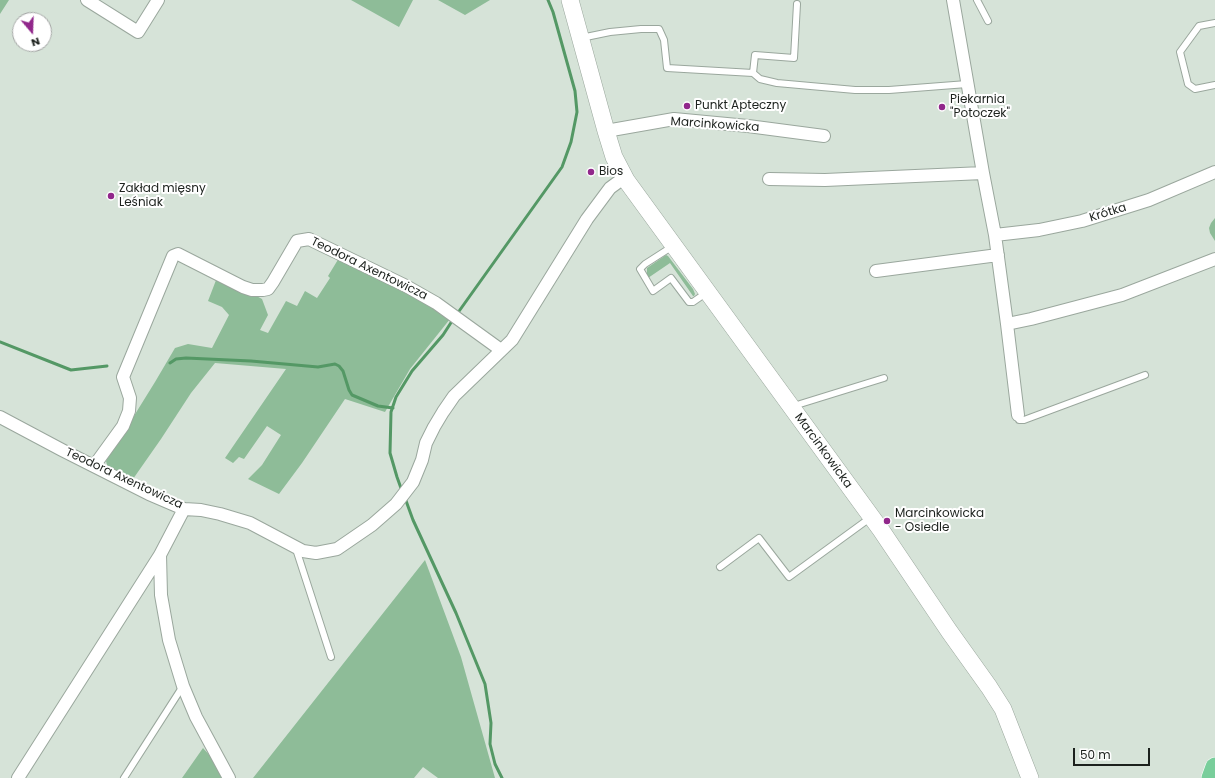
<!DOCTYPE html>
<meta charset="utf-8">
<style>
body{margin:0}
#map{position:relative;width:1215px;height:778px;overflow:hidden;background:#d6e3d8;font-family:Poppins,sans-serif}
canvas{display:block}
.north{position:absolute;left:12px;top:12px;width:40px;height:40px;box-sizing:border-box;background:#fff;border:1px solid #a4a6a5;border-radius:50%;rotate:161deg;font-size:11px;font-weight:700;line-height:16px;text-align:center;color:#1c211d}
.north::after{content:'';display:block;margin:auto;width:14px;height:18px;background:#91278b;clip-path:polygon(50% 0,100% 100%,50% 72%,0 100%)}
.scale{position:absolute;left:1073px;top:748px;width:77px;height:18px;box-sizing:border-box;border:2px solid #1c211d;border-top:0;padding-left:5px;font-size:12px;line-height:14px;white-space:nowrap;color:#1c211d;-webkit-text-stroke:3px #fff;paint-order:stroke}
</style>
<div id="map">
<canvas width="1215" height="778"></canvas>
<div class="north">N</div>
<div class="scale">50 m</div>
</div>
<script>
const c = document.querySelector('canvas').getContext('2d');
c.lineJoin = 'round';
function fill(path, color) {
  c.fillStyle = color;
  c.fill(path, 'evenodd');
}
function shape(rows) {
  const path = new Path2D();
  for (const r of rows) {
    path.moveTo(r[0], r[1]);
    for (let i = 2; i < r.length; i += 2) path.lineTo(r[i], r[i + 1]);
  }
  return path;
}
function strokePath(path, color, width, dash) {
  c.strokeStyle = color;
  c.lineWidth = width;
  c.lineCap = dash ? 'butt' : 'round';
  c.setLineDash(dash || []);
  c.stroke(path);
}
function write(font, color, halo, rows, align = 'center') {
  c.font = font + ' Poppins,sans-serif';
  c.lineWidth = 4;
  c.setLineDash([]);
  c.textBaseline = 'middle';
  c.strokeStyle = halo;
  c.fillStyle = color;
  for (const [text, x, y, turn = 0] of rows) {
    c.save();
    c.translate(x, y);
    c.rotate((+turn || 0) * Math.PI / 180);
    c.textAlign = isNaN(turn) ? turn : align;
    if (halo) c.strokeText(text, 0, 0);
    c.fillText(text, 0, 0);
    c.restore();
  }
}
fill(shape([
 [0,0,9,0,0,14],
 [351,0,413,0,399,27],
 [438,0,490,0,465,15],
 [1215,218,1215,241,1210,233,1209,228,1211,223],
 [666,255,668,256,693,289,695,294,694,296,693,296,670,263,648,278,647,276,647,268],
 [339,258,414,293,450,319,410,369,385,412,345,399,302,463,279,494,248,479,262,465,281,435,267,426,244,459,239,457,233,463,225,458,286,369,215,363,191,393,161,439,133,479,108,469,106,461,155,382,175,348,188,344,212,348,229,315,222,307,208,301,218,275,262,299,268,315,260,330,268,333,286,301,297,306,305,291,317,298,330,278,328,276],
 [425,560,461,657,495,778,438,778,423,767,414,778,253,778],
 [203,748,230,778,182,778]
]), '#8ebc98');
strokePath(shape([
 [457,314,562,167,571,142,577,112,575,91,553,12,548,0],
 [0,342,71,370,107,366],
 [170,363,176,359,186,358,251,361,318,367,335,364,339,366,343,371,349,390,352,395,378,406,393,408],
 [402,491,397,477,390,453,391,412,396,397,412,371,443,335,454,318],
 [405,498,413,520,456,613,485,684,491,723,490,744,495,764,502,778]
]), '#549865', 3);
const lane = shape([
 [977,0,988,21],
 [1215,23,1199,26,1180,52,1188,84,1195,89,1215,85],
 [581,38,610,32,641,29,659,29,664,40,667,68,753,73,755,55,794,58,797,4],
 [753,73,760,79,777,83,855,90,889,90,967,84],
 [673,246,645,264,640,269,653,291,671,278,689,302,693,302,706,293],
 [793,408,800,404,884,378],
 [1018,415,1019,420,1024,420,1145,375],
 [296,549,331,657],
 [720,567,759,538,789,577,870,518],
 [124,778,183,686]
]);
const street = shape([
 [87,0,138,32,158,0],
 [953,0,983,173,995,235,1007,324,1018,415],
 [606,131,674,119,748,126,824,136],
 [769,179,825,180,983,173],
 [995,235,1039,230,1082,221,1149,200,1215,172],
 [876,271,998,255],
 [1007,324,1031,319,1122,295,1215,259],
 [0,417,62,450,149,494,184,509,201,510,220,514,250,523,303,551,316,553,337,549,372,525,396,504,413,482,422,460,426,443,434,427,443,412,454,396,512,340,587,219,610,188,625,177],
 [94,466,123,426,129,411,130,398,123,377,173,256,178,254,243,287,252,290,263,290,268,289,273,282,297,241,309,239,406,286,436,303,501,350],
 [160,555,161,595,169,640,183,686,196,717,229,778],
 [18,778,160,555,184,509]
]);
const secondary = shape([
 [570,0,606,131,614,157,626,180,881,530,949,631,989,687,1003,709,1030,778]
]);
const primary = shape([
 [1211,778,1215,767]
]);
strokePath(lane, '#9aa79d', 8);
strokePath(street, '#9aa79d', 14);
strokePath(secondary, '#9aa79d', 18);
strokePath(primary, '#fff', 20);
strokePath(lane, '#fff', 6);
strokePath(street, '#fff', 12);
strokePath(secondary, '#fff', 17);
strokePath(primary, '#79ce9b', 19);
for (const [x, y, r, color] of [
 [687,106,4,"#91278b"],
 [942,107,4,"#91278b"],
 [591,172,4,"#91278b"],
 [111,196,4,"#91278b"],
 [887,521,4,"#91278b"]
]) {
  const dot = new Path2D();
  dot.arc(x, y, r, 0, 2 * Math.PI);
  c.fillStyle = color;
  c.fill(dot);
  strokePath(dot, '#fff', 1.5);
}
write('12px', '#1c211d', '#fff', [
 ["Piekarnia",950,100],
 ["\"Potoczek\"",950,114],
 ["Punkt Apteczny",695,106],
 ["Bios",599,172],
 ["Zakład mięsny",119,189],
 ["Leśniak",119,203],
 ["Marcinkowicka",895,514],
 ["- Osiedle",895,528]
], 'left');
write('12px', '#1c211d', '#fff', [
 ["Marcinkowicka",715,125,4],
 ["Krótka",1108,213,-17],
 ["Teodora Axentowicza",369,269,26],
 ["Marcinkowicka",823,451,54],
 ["Teodora Axentowicza",124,479,25]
]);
</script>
